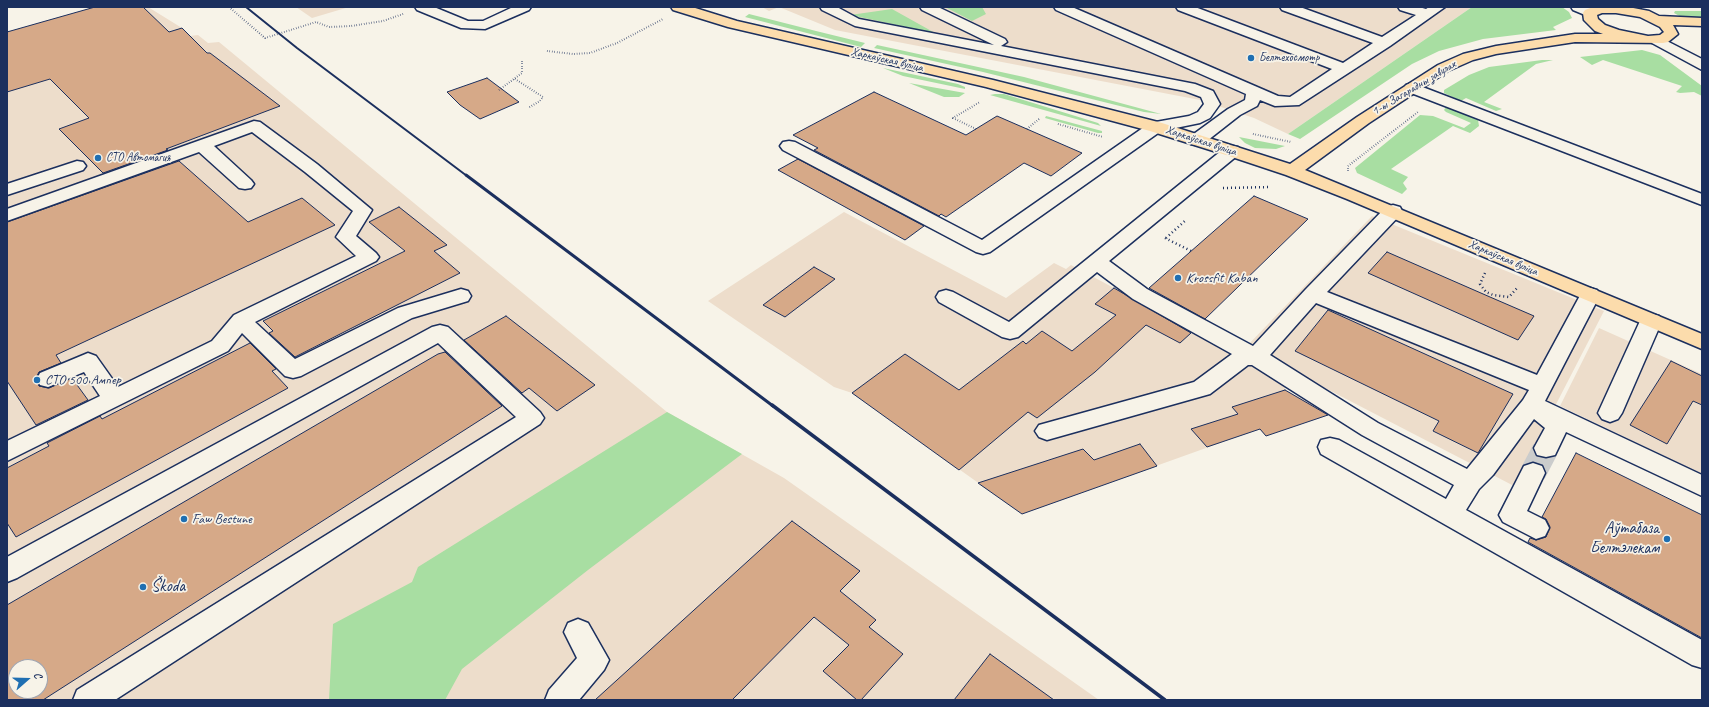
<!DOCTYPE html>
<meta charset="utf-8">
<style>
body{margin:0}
#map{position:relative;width:1709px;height:707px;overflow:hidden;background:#f7f3e8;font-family:Caveat,sans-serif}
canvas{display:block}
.frame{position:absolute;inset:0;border:8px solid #1b2f5e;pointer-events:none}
.north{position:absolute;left:8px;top:659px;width:40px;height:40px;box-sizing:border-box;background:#f7f3e8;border:1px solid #9fa5b1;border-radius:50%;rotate:70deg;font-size:11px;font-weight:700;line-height:16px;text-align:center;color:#1b2f5e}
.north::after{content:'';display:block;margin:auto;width:14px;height:18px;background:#1f6fb2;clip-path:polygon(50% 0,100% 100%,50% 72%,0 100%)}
</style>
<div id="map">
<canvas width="1709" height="707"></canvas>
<div class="frame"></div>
<div class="north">С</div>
</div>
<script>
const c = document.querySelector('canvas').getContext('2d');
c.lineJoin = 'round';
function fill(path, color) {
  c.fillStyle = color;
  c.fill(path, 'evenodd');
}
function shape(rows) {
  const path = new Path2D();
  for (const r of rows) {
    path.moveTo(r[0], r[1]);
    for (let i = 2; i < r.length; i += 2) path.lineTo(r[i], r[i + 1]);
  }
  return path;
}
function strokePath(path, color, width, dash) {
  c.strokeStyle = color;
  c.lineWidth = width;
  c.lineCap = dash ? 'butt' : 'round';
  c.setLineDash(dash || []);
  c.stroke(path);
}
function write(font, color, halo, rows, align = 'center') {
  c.font = font + ' Caveat,sans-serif';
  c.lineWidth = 3.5;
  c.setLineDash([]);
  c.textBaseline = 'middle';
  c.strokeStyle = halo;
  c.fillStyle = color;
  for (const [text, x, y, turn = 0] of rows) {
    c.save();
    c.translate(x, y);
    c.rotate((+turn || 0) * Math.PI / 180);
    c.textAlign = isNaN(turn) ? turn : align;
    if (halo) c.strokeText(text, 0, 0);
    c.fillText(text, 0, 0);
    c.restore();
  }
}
fill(shape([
 [95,7,148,7,182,28,190,36,198,35,208,43,219,42,667,412,784,478,1099,700,7,700,7,32],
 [16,667,40,667,40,691,16,691],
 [296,7,349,7,312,18],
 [762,7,1472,7,1288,134,1254,118,1200,100,835,30,779,7,769,11],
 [844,212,1006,298,1054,263,1066,269,1071,265,1228,349,1289,383,1284,389,1329,414,1266,436,1259,429,1022,514,852,393,834,387,708,301],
 [1372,216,1604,311,1514,486,1246,347],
 [1599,328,1702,374,1702,474,1560,406]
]), '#edddcb');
fill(shape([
 [945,7,982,7,986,14,972,21],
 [1472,7,1562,7,1569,12,1572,18,1553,27,1556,30,1483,39,1439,51,1412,64,1300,139,1288,134],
 [892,9,935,33,850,15],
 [1675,11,1702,11,1702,19,1685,19,1674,13],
 [749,14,816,31,865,43,861,47,745,17],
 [877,45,1024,77,1161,114,1144,112,983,72,874,48],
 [1642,50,1660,55,1702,86,1702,96,1694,92,1680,93,1676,92,1682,86,1603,60,1592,65,1580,57],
 [1542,60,1553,60,1536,64,1484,102,1502,109,1496,111,1466,98,1461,101,1444,93,1444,90,1469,75,1489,67],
 [883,68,958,84,965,87,965,89,903,76],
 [909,83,965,93,959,97,944,97],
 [995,94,1004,94,1098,123,1101,126,990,95],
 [1446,107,1478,120,1479,126,1470,133,1453,126,1391,169,1408,177,1403,183,1407,189,1402,194,1357,173,1355,168,1420,115,1433,116,1464,128,1471,123,1446,112,1444,110],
 [1046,116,1102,131,1102,133,1098,133,1045,118],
 [1239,137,1285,146,1276,149,1255,148,1245,143],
 [667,412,742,454,588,570,462,669,445,700,329,700,333,624,412,582,418,567]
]), '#a8dea2');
const building = shape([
 [95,7,143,7,169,32,182,28,207,53,210,53,280,106,166,149,168,150,103,173,59,129,89,118,50,79,7,92,7,32,95,7],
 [487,78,519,102,480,119,460,105,447,92,487,78],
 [874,92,966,135,997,116,1082,153,1051,176,1024,163,946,217,941,214,939,216,814,150,818,148,793,135,874,92],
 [798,159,924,226,905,240,778,170,798,159],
 [179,161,248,222,302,198,335,225,56,355,61,363,39,372,36,378,39,386,49,388,72,378,88,400,36,425,7,381,7,222,179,161],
 [1254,196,1308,219,1205,319,1149,288,1254,196],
 [399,207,447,245,434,251,460,273,295,357,269,333,273,331,263,321,405,251,369,222,399,207],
 [1387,252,1490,297,1534,316,1518,340,1368,273,1387,252],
 [814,267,835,279,785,317,763,305,814,267],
 [1114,288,1191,333,1180,343,1146,325,1095,372,1037,418,1028,412,959,470,852,393,905,354,959,390,1023,341,1026,344,1042,331,1072,351,1116,315,1095,304,1114,288],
 [1328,310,1513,394,1478,453,1433,431,1439,421,1295,351,1328,310],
 [506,316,595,385,557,411,529,388,522,393,464,340,506,316],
 [250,343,276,369,272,371,288,388,16,537,7,523,7,468,49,446,47,443,100,416,102,419,250,343],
 [445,352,502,406,43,700,7,700,7,605,438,354,445,352],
 [16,667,40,667,40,691,16,691,16,667],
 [1671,361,1702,376,1702,405,1693,401,1667,444,1630,425,1671,361],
 [1285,390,1328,415,1266,436,1260,429,1207,447,1191,429,1238,414,1232,407,1285,390],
 [1140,444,1157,466,1022,514,978,483,1083,449,1094,460,1140,444],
 [1576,453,1702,515,1702,638,1528,542,1530,538,1536,540,1546,537,1550,527,1546,519,1542,517,1576,453],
 [792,521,860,571,840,591,876,620,869,627,903,654,861,700,857,700,823,671,849,645,814,617,732,700,595,700,792,521],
 [990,654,1054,700,954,700,990,654]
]);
fill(building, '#d6a988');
strokePath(building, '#1b2f5e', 1);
strokePath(shape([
 [1533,473,1546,448]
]), '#cbcccc', 26, [26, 14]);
const minor = shape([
 [415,7,434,7,468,21,483,21,513,7,531,7,529,10,485,29,461,28,417,10,415,7],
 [820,7,837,7,859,19,994,45,922,10,920,7,938,7,1005,39,1007,42,1001,46,1195,84,1213,91,1220,104,1210,118,1200,123,1161,131,990,252,983,254,976,252,783,150,780,146,783,142,789,141,795,142,982,240,1150,123,1189,116,1198,112,1204,104,1201,97,1185,91,855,26,822,10,820,7],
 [1054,7,1072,7,1278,96,1290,97,1332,69,1178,10,1176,7,1195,7,1343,63,1373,43,1282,10,1280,7,1300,7,1382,37,1416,15,1400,10,1398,7,1419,7,1426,9,1429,7,1445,7,1390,46,1299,105,1275,106,1260,100,1257,106,1240,115,1203,144,1197,145,1191,144,1189,140,1191,136,1228,109,1245,100,1246,94,1056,10,1054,7],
 [1571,7,1589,7,1597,13,1595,16,1590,17,1573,10,1571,7],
 [1657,36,1702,59,1702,70,1652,43,1650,40,1652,37,1657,36],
 [1412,83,1702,194,1702,205,1406,91,1404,88,1406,85,1412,83],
 [254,121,260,122,317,164,372,210,356,236,376,253,379,257,376,261,255,322,295,359,398,308,461,289,468,291,471,296,468,301,412,318,301,376,293,378,285,376,242,333,228,351,7,461,7,441,100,396,84,372,48,387,40,385,37,379,40,373,88,353,96,356,118,387,212,341,234,315,356,256,336,237,353,211,305,172,252,132,214,146,251,180,254,184,251,188,245,189,239,188,199,152,7,221,7,209,254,121],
 [1232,146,1238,147,1241,151,1238,155,1109,261,1147,289,1253,346,1306,289,1386,207,1393,205,1400,207,1402,211,1400,215,1327,292,1537,375,1583,290,1590,288,1597,290,1600,295,1545,401,1702,475,1702,496,1566,432,1555,455,1546,457,1537,455,1534,448,1545,428,1534,419,1493,475,1479,489,1466,510,1702,640,1702,668,1692,665,1321,454,1318,447,1321,440,1330,438,1339,440,1446,499,1454,485,1362,435,1252,365,1248,365,1210,394,1047,440,1039,437,1035,431,1039,425,1194,382,1232,354,1133,299,1097,272,1018,337,1010,339,1002,337,939,302,936,297,939,292,946,290,953,292,1009,322,1226,147,1232,146],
 [1316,303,1529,390,1523,400,1467,469,1378,423,1270,355,1316,303],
 [77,161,83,162,86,166,83,170,7,195,7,184,77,161],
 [1651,314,1659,316,1662,321,1622,413,1618,419,1610,422,1602,419,1598,413,1640,321,1643,316,1651,314],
 [440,325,448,327,540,412,544,418,540,424,115,700,73,700,77,690,516,417,438,343,17,578,7,582,7,557,432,327,440,325],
 [1533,463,1542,466,1545,473,1527,511,1545,520,1549,528,1545,536,1536,539,1503,522,1499,515,1524,466,1533,463],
 [578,619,588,623,609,660,604,670,579,700,545,700,549,690,577,658,564,632,568,623,578,619]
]);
const major = shape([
 [671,7,692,7,737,21,993,80,1162,123,1290,164,1357,117,1438,65,1463,54,1496,46,1575,34,1603,34,1595,31,1584,20,1583,13,1585,10,1593,7,1628,7,1649,11,1659,16,1702,18,1702,26,1673,25,1678,34,1668,42,1663,43,1575,42,1496,54,1473,60,1448,71,1369,123,1305,170,1702,334,1702,349,1347,199,1286,175,1226,155,1150,131,986,87,728,27,673,10,671,7],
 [1602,13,1616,13,1640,17,1660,27,1664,32,1660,35,1648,36,1619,30,1605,25,1598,19,1597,15,1602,13]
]);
strokePath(minor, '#1b2f5e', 3);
strokePath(major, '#1b2f5e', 3);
strokePath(shape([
 [229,7,265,38,316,22,329,27,351,26,383,21,403,14],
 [547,51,573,54,590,53,617,43,663,19],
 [515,79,543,97,540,101,528,108],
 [499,90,522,73,522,60],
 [1058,124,1103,137],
 [976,129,953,118,980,102],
 [1027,129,1039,119],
 [1253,134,1291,142],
 [1348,171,1348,166,1418,112]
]), '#1b2f5e', 2, [0.5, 2]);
strokePath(shape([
 [1223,188,1270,187],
 [1165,238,1191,251],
 [1166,238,1186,220],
 [1485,273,1480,284,1486,292,1493,295,1509,297,1518,287]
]), '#1b2f5e', 2.5, [1, 3]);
fill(minor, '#f7f3e8');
fill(major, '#fcdcac');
strokePath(shape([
 [246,7,297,48,467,176]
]), '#1b2f5e', 2);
strokePath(shape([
 [466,175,773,406]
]), '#1b2f5e', 3);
strokePath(shape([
 [772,405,1165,700]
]), '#1b2f5e', 3.5);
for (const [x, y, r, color] of [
 [1251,58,4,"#1f6fb2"],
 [98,158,4,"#1f6fb2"],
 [1178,278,4,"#1f6fb2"],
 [37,380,4,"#1f6fb2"],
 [184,519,4,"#1f6fb2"],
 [1667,539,4,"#1f6fb2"],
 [143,587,4,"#1f6fb2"]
]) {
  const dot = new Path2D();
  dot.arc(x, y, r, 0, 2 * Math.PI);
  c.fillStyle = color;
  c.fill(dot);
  strokePath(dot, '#f7f3e8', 1.5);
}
write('12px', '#1b2f5e', '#f7f3e8', [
 ["Белтехосмотр",1259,58],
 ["СТО Автомагия",106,158]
], 'left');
write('12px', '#1b2f5e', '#f7f3e8', [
 ["Харкаўская вуліца",887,60,13],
 ["1-ы Загарадны завулак",1414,88,-31],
 ["Харкаўская вуліца",1201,141,18],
 ["Харкаўская вуліца",1503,258,23]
]);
write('14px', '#1b2f5e', '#f7f3e8', [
 ["Krossfit Kaban",1186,278],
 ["СТО 500 Ампер",45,380],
 ["Faw Bestune",192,519]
], 'left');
write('17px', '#1b2f5e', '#f7f3e8', [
 ["Аўтабаза",1659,529],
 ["Белтэлекам",1659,549],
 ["Škoda",151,587,"left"]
], 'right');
</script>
